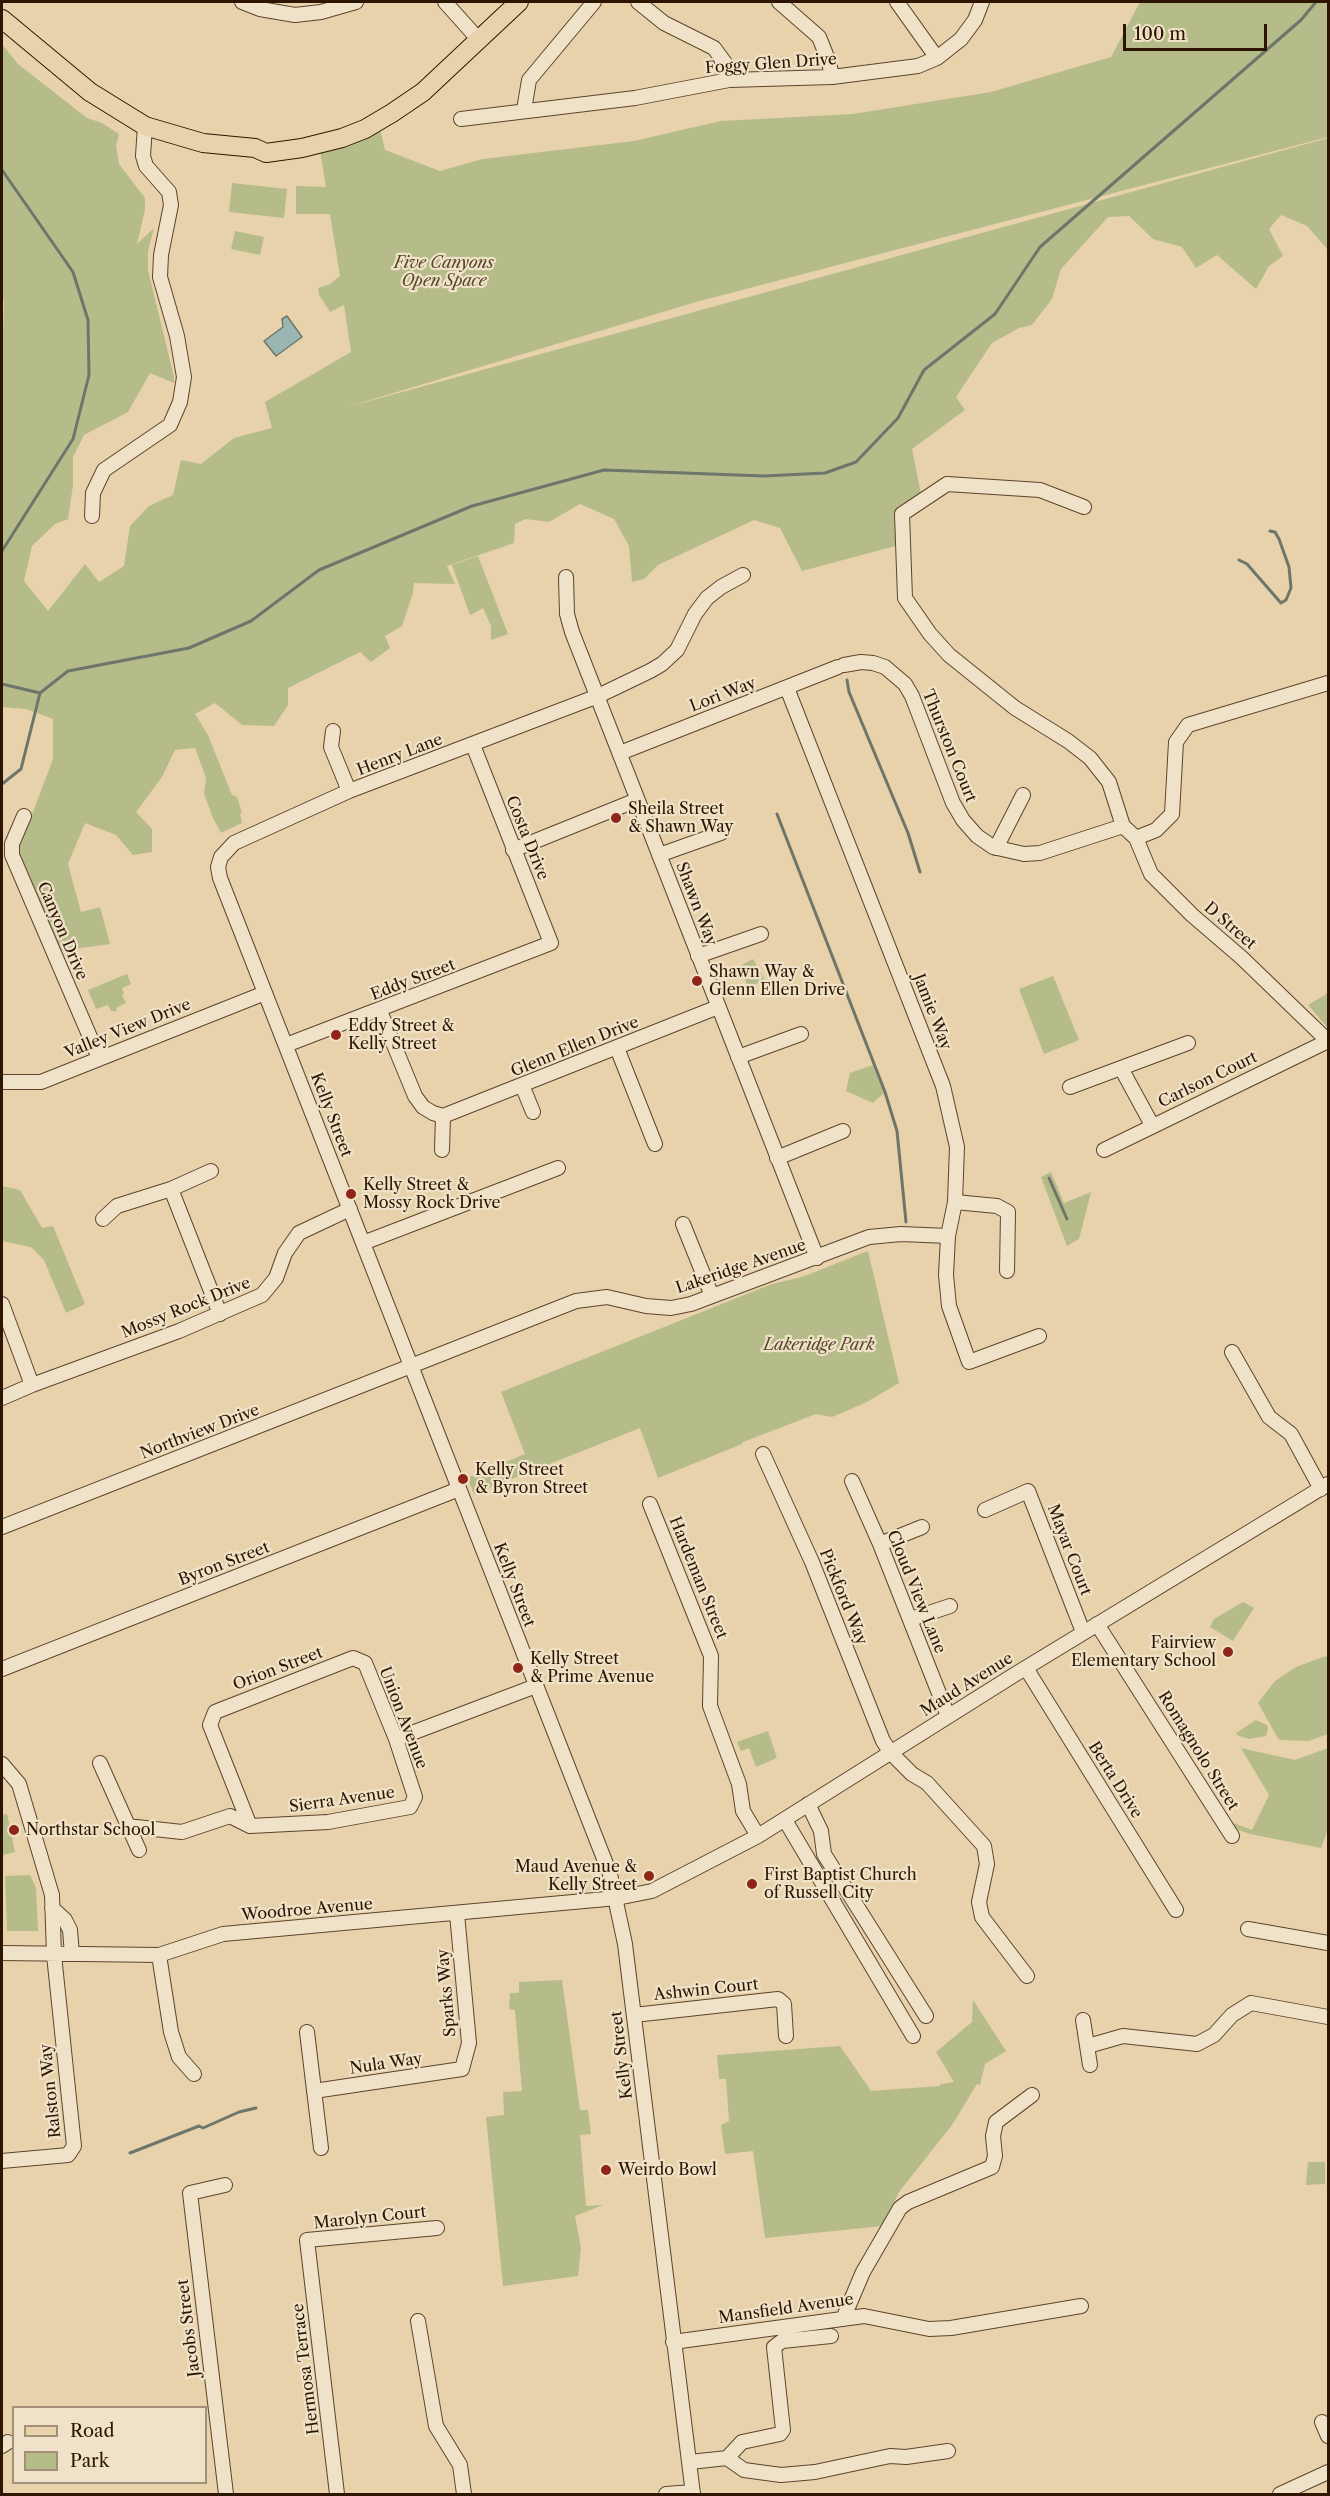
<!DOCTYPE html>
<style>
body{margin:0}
#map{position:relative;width:1330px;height:2496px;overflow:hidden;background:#e8d2ab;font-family:"Libre Caslon Text",serif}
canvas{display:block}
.frame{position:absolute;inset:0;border:3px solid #2e1501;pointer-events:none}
.legend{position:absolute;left:12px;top:2406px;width:195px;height:78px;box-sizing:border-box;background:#f0e2c8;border:2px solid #a29078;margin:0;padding:8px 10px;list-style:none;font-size:18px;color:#2e1501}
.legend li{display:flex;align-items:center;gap:12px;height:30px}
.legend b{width:30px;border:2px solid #a29078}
.scale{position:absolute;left:1123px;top:24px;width:144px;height:27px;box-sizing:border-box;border:3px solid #2e1501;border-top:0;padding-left:8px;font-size:18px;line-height:21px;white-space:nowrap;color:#2e1501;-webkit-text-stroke:4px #f0e2c8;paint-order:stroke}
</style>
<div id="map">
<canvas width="1330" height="2496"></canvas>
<div class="frame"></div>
<ul class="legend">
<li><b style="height:8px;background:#e8d2ab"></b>Road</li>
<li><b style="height:16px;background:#b5bc89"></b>Park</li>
</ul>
<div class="scale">100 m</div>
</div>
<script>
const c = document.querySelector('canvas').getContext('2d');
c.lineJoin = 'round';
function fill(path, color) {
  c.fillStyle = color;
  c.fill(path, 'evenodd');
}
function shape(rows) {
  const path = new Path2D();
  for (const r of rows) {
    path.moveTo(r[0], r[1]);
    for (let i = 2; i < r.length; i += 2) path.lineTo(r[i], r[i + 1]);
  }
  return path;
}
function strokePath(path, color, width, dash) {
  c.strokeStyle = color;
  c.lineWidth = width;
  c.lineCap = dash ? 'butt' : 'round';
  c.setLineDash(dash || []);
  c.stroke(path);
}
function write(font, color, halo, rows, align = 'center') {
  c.font = font + ' "Libre Caslon Text",serif';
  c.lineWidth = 4.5;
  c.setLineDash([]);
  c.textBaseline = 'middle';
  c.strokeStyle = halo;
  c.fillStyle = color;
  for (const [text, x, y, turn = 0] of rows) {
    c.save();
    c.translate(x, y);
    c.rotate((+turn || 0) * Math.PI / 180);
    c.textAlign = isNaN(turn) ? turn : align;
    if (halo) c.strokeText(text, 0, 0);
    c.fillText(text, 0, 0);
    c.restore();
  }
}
fill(shape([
 [1140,2,1328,2,1328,137,696,302,344,408,1328,138,1328,250,1307,226,1281,215,1269,229,1283,256,1269,266,1256,289,1217,255,1196,268,1182,247,1153,239,1129,216,1108,217,1061,269,1052,299,1032,325,1019,328,992,343,956,397,965,410,912,449,921,494,898,511,899,545,802,571,780,528,754,520,658,565,644,579,632,582,629,546,614,519,580,504,549,522,526,519,515,524,514,543,447,566,455,584,414,583,413,593,402,626,385,636,390,648,371,662,360,652,288,688,288,705,274,726,242,725,215,703,195,714,208,735,232,795,237,797,242,813,240,814,242,823,221,833,213,818,204,794,206,778,195,748,175,750,162,777,136,812,152,829,152,852,133,855,116,835,85,823,68,864,81,912,100,907,110,944,60,951,17,854,53,759,53,719,26,709,2,707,2,362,4,302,2,297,2,44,18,64,87,118,102,123,119,134,116,146,119,164,145,198,145,209,137,244,154,228,148,251,148,270,174,377,174,383,150,373,128,412,84,435,73,457,73,485,68,519,55,524,32,546,24,581,48,611,85,564,99,582,124,566,130,526,149,506,173,495,181,460,201,464,234,438,272,428,265,402,351,352,344,305,330,312,319,295,318,288,330,284,340,276,330,214,296,214,296,186,326,187,319,145,378,121,385,150,440,171,483,159,634,141,721,121,853,114,991,92,1111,57],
 [232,183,287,189,284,218,229,212],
 [235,231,264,237,260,255,231,249],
 [478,556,508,634,491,640,491,626,483,608,470,615,452,565],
 [753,959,765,980,748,987,740,966],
 [127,974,131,984,122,988,124,993,122,995,126,1003,116,1008,117,1011,111,1011,108,1005,96,1009,88,990],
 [1053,976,1079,1040,1044,1054,1019,989],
 [1328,993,1328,1028,1308,1005],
 [873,1065,884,1093,873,1103,846,1091,850,1073],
 [1051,1172,1064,1203,1091,1192,1079,1239,1067,1246,1041,1177],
 [2,1186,20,1190,42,1228,53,1226,85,1304,66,1313,44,1260,31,1247,2,1241],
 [868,1251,899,1383,865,1403,832,1417,816,1414,743,1442,742,1444,658,1478,640,1428,474,1494,467,1478,525,1454,501,1392,772,1284,802,1277],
 [1243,1602,1254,1608,1233,1641,1210,1627,1214,1619],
 [1326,1656,1328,1660,1328,1734,1309,1741,1279,1740,1258,1703,1275,1681,1296,1667],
 [1256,1720,1267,1725,1268,1729,1266,1736,1249,1739,1237,1735,1236,1733],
 [768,1731,777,1758,756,1767,749,1748,741,1751,737,1742],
 [1241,1748,1295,1760,1328,1748,1328,1829,1321,1848,1250,1834,1235,1829,1231,1822,1252,1830,1269,1795],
 [7,1814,15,1852,2,1855,2,1815],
 [30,1875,36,1888,38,1931,7,1931,5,1876],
 [562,1980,580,2110,588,2110,591,2134,580,2135,586,2206,603,2205,575,2216,581,2248,578,2276,503,2286,486,2117,504,2115,503,2092,522,2091,515,2010,509,2009,510,1993,519,1993,519,1982],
 [973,2000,1006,2051,985,2064,980,2085,977,2084,952,2125,899,2192,883,2226,765,2238,753,2151,725,2154,721,2125,729,2121,726,2079,719,2079,717,2055,840,2046,871,2091,940,2086,940,2084,954,2082,936,2052,972,2022],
 [1308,2162,1325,2162,1325,2184,1306,2185]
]), '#b5bc89');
const water = shape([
 [287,316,302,337,276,356,264,341,283,327,282,319,287,316]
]);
fill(water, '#99b6b2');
strokePath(water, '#6e766b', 1.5);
strokePath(shape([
 [2,170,73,272,88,320,89,375,73,439,2,551],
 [1239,560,1247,564,1281,603,1286,600,1291,588,1289,567,1279,539,1275,532,1270,531],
 [847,680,849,692,908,833,920,872],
 [2,684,40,693],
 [2,784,21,769,40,693,68,671,189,648,251,621,319,570,472,506,604,470,764,476,825,473,856,462,898,418,924,370,995,314,1040,247,1301,20,1316,2],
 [777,814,885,1092,897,1131,906,1222],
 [1049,1178,1067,1219],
 [130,2153,199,2126,203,2128,239,2112,256,2108]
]), '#6e766b', 3);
const minor = shape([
 [242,2,260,9,295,15,321,12,356,2],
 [445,2,479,40],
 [638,2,664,23,714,48,725,63,729,80],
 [779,2,819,37,829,62,832,77],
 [897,2,937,58],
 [524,110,529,80,594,2],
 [461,119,635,98,729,80,832,77,918,66,937,58,961,39,975,20,982,2],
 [1084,507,1040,490,947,484,902,514,905,598,930,634,949,655,1015,708,1068,741,1090,758,1109,782,1123,826,1136,838,1151,874,1192,915,1242,958,1328,1041],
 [92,516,93,493,104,470,170,425,180,402,184,377,177,336,160,277,161,255,171,205,169,192,146,166,143,156,145,126],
 [566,577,567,614,572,632,817,1258],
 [844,665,861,662,873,663,885,667,905,684,912,696,953,803,963,820,977,836,993,847,1024,854,1040,853,1123,826],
 [787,688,943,1086,957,1147,955,1202,948,1236,946,1275,949,1306,969,1362,1039,1336],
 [333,731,331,747,349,791],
 [620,753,838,667],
 [24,816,12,844,12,855,99,1058],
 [1136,838,1156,830,1172,814,1176,742,1188,725,1328,683],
 [996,848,1023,795],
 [513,850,637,800],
 [659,855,721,833],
 [698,956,761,934],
 [380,1011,415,1096,423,1107,433,1113,443,1116],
 [286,1045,551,943,473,745],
 [617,1048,655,1144],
 [738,1057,801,1034],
 [1121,1068,1152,1125],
 [2,1082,41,1082,265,993],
 [522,1085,533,1112],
 [1070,1087,1188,1043],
 [443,1116,718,1007],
 [442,1150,443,1116],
 [1104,1150,1328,1041],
 [777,1158,843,1131],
 [171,1189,220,1314],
 [955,1202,997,1206,1008,1212,1007,1271],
 [103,1219,117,1206,171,1189,211,1171],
 [683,1224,712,1296],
 [363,1243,558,1168],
 [2,1304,32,1385],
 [1232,1352,1269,1417,1291,1434,1321,1489],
 [2,1398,32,1385,179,1331,262,1295,276,1278,285,1253,299,1233,350,1209],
 [763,1454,812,1562,883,1741,891,1753,912,1774,927,1783,984,1846,987,1864,979,1902,982,1917,1027,1976],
 [852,1481,880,1544,948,1716],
 [650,1504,711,1656,710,1706,739,1784,743,1811,758,1836],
 [985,1510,1028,1491,1083,1632],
 [2,1527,576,1301,607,1297,646,1306,671,1308,691,1304,869,1237,901,1234,948,1236],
 [880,1544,922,1527],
 [911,1619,950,1606],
 [1097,1624,1232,1836],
 [1026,1668,1176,1910],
 [2,1669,459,1489],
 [396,1739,536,1686],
 [100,1763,139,1850],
 [2,1764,19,1784,52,1895,54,1955,74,2146,68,2155,2,2161],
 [808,1804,821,1831,824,1854,926,2016],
 [785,1820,913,2036],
 [127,1826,182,1832,230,1816,250,1826,328,1822,410,1807,415,1797,396,1739,365,1663,353,1658,215,1712,210,1725,250,1826],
 [52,1908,65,1920,70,1930,72,1954],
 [1248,1929,1328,1943],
 [2,1953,159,1955,223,1934,617,1898,652,1891,758,1836,1014,1675,1328,1484],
 [159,1955,171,2032,179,2057,194,2074],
 [634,2015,778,1999,784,2004,786,2036],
 [1083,2020,1090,2065],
 [307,2032,321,2148],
 [1088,2046,1123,2036,1197,2044,1214,2035,1232,2015,1251,2003,1328,2017],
 [314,2091,462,2069,469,2043,457,1914],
 [225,2185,190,2193,226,2494],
 [843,2319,863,2272,900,2208,908,2202,992,2167,995,2156,993,2136,996,2122,1032,2095],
 [418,2321,436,2426,460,2465,464,2494],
 [673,2342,864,2316,929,2329,951,2328,1081,2306],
 [1322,2422,1328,2436],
 [2,2446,8,2442],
 [727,2458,742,2442,780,2434,783,2430,774,2347,782,2341,831,2336],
 [690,2462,727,2458,744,2470,781,2475,815,2472,890,2456,906,2457,948,2451],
 [337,2494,307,2240,437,2228],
 [666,2494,693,2492],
 [693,2494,625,1944,610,1874,220,878,218,867,221,857,234,843,349,791,598,696,650,671,662,664,677,650,695,614,707,598,721,587,743,575],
 [1280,2494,1328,2472]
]);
const major = shape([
 [2,19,90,92,145,126,203,143,255,148,266,153,302,148,342,138,365,129,392,113,423,92,519,2]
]);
strokePath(minor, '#5c442c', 16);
strokePath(major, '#2e1501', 20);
strokePath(minor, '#f0e2c8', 14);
strokePath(major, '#e8d2ab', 18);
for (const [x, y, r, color] of [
 [616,818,6,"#8f2418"],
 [697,981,6,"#8f2418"],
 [336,1035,6,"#8f2418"],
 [351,1194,6,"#8f2418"],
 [463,1479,6,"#8f2418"],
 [1228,1652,6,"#8f2418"],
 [518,1668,6,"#8f2418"],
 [14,1830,6,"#8f2418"],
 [649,1876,6,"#8f2418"],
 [752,1884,6,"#8f2418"],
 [606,2170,6,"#8f2418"]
]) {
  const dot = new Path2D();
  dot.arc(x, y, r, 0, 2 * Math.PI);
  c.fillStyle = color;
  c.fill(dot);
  strokePath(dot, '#f0e2c8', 2);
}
write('16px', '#2e1501', '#f0e2c8', [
 ["Foggy Glen Drive",771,64,-4],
 ["Lori Way",723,695,-21],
 ["Thurston Court",949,746,68],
 ["Henry Lane",400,755,-21],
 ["Costa Drive",527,838,68],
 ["Shawn Way",696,904,69],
 ["D Street",1230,926,41],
 ["Canyon Drive",62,931,67],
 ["Eddy Street",413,980,-21],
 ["Jamie Way",932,1012,69],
 ["Valley View Drive",128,1029,-22],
 ["Glenn Ellen Drive",575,1047,-22],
 ["Carlson Court",1208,1080,-26],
 ["Kelly Street",331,1115,69],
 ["Lakeridge Avenue",741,1267,-19],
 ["Mossy Rock Drive",186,1308,-22],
 ["Northview Drive",200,1432,-21],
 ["Mayar Court",1069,1550,69],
 ["Byron Street",224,1564,-21],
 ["Hardeman Street",698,1578,68],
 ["Kelly Street",514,1585,69],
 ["Cloud View Lane",916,1592,68],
 ["Pickford Way",843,1597,68],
 ["Orion Street",278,1669,-21],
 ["Maud Avenue",967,1685,-32],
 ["Union Avenue",403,1718,69],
 ["Romagnolo Street",1198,1751,58],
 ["Berta Drive",1115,1780,58],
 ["Sierra Avenue",342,1800,-8],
 ["Woodroe Avenue",307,1910,-5],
 ["Ashwin Court",706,1990,-6],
 ["Sparks Way",447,1993,-95],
 ["Kelly Street",622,2055,-97],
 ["Nula Way",386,2064,-8],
 ["Ralston Way",51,2091,-96],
 ["Marolyn Court",370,2218,-6],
 ["Mansfield Avenue",786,2309,-8],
 ["Jacobs Street",189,2328,-97],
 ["Hermosa Terrace",306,2369,-97]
]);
write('italic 16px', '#56472a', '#f0e2c8', [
 ["Five Canyons",444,263],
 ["Open Space",444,281],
 ["Lakeridge Park",819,1345]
]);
write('16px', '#2e1501', '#f0e2c8', [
 ["Sheila Street",628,809],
 ["& Shawn Way",628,827],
 ["Shawn Way &",709,972],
 ["Glenn Ellen Drive",709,990],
 ["Eddy Street &",348,1026],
 ["Kelly Street",348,1044],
 ["Kelly Street &",363,1185],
 ["Mossy Rock Drive",363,1203],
 ["Kelly Street",475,1470],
 ["& Byron Street",475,1488],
 ["Fairview",1216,1643,"right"],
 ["Elementary School",1216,1661,"right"],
 ["Kelly Street",530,1659],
 ["& Prime Avenue",530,1677],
 ["Northstar School",26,1830],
 ["Maud Avenue &",637,1867,"right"],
 ["Kelly Street",637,1885,"right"],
 ["First Baptist Church",764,1875],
 ["of Russell City",764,1893],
 ["Weirdo Bowl",618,2170]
], 'left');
</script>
